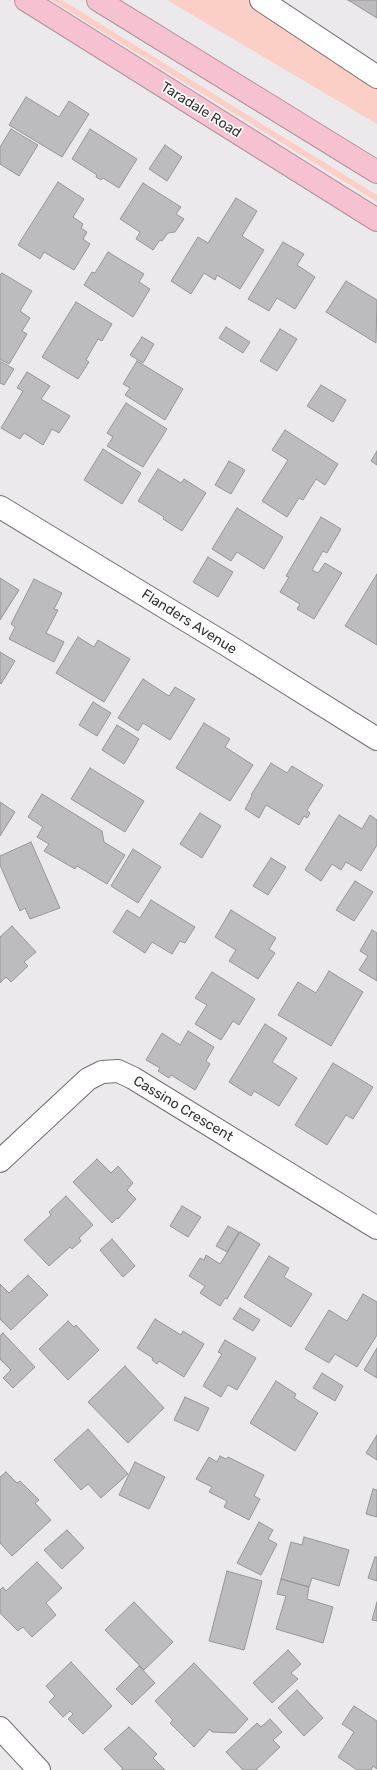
<!DOCTYPE html>
<style>
body{margin:0}
canvas{display:block;background:#ece9ec}
</style>
<canvas width="377" height="1770"></canvas>
<script>
const c = document.querySelector('canvas').getContext('2d');
c.lineJoin = 'round';
function fill(path, color) {
  c.fillStyle = color;
  c.fill(path, 'evenodd');
}
function shape(rows) {
  const path = new Path2D();
  for (const r of rows) {
    path.moveTo(r[0], r[1]);
    for (let i = 2; i < r.length; i += 2) path.lineTo(r[i], r[i + 1]);
  }
  return path;
}
function strokePath(path, color, width, dash) {
  c.strokeStyle = color;
  c.lineWidth = width;
  c.lineCap = dash ? 'butt' : 'round';
  c.setLineDash(dash || []);
  c.stroke(path);
}
function write(font, color, halo, rows, align = 'center') {
  c.font = font + ' Rubik,sans-serif';
  c.lineWidth = 3.5;
  c.setLineDash([]);
  c.textBaseline = 'middle';
  c.strokeStyle = halo;
  c.fillStyle = color;
  for (const [text, x, y, turn = 0] of rows) {
    c.save();
    c.translate(x, y);
    c.rotate((+turn || 0) * Math.PI / 180);
    c.textAlign = isNaN(turn) ? turn : align;
    if (halo) c.strokeText(text, 0, 0);
    c.fillText(text, 0, 0);
    c.restore();
  }
}
fill(shape([
 [51,0,62,0,377,195,377,202],
 [167,0,249,0,377,79,377,124]
]), '#fccfc6');
const building = shape([
 [348,0,377,0,377,18,348,0],
 [26,97,59,117,69,101,89,114,62,157,9,125,26,97],
 [11,129,38,145,19,176,0,164,0,147,11,129],
 [90,129,137,159,119,188,103,178,101,180,96,177,97,175,72,159,90,129],
 [165,145,182,157,167,181,149,169,165,145],
 [58,182,84,199,73,217,83,224,81,228,87,232,83,239,90,244,74,270,44,252,40,259,18,245,58,182],
 [143,183,181,207,176,214,184,219,175,232,168,233,162,241,160,240,153,250,136,239,140,232,120,219,143,183],
 [236,198,257,211,242,236,264,250,240,289,217,275,215,280,204,273,191,294,171,281,198,237,208,243,236,198],
 [283,242,304,254,297,265,315,277,295,309,277,298,269,311,248,299,283,242],
 [108,252,144,274,139,282,150,289,133,317,84,285,92,272,95,273,108,252],
 [2,273,32,291,20,311,30,318,22,331,27,334,9,364,0,359,0,275,2,273],
 [346,281,377,300,376,343,326,312,346,281],
 [76,302,112,324,102,341,98,339,86,360,89,362,78,379,42,357,76,302],
 [226,327,250,342,243,353,219,338,226,327],
 [280,329,297,339,277,371,260,361,280,329],
 [142,337,154,344,143,363,130,355,142,337],
 [0,361,14,369,4,385,0,383,0,361],
 [137,361,183,389,165,420,125,395,130,388,123,384,137,361],
 [27,372,50,386,41,399,70,416,59,433,52,429,43,445,24,433,20,439,1,428,23,391,17,388,27,372],
 [321,385,346,400,333,422,307,406,321,385],
 [126,403,167,429,143,467,107,446,113,437,107,433,126,403],
 [285,430,338,464,325,485,316,479,303,500,299,498,287,517,262,501,288,460,272,450,285,430],
 [103,449,141,473,122,504,84,480,103,449],
 [377,451,377,465,371,461,377,451],
 [229,461,245,470,231,494,215,485,229,461],
 [158,469,181,483,184,479,206,493,182,531,163,519,164,517,138,501,158,469],
 [237,508,283,537,264,569,237,552,231,561,212,549,237,508],
 [321,517,341,529,327,553,323,551,312,570,318,573,325,563,342,573,314,619,297,609,300,604,280,592,289,577,286,576,321,517],
 [208,557,233,572,218,597,193,582,208,557],
 [377,574,377,645,345,626,377,574],
 [0,578,19,590,0,620,0,578],
 [34,579,62,593,54,609,58,610,46,633,64,642,54,662,9,639,15,627,11,624,34,579],
 [78,637,94,647,98,640,130,659,104,702,56,673,78,637],
 [0,652,15,661,1,684,0,683,0,652],
 [143,679,169,696,175,687,195,699,170,740,143,723,138,731,118,718,143,679],
 [93,702,111,713,97,736,79,725,93,702],
 [204,723,230,739,225,747,253,765,230,801,176,768,204,723],
 [117,725,139,739,124,764,102,750,117,725],
 [271,763,287,773,292,766,323,785,307,810,310,813,307,818,304,816,299,825,266,805,259,818,245,809,252,796,251,795,271,763],
 [90,768,144,801,125,832,71,799,90,768],
 [42,794,102,831,104,842,125,855,107,884,77,866,75,869,44,851,49,844,37,837,43,827,28,817,42,794],
 [0,802,15,812,0,836,0,802],
 [200,813,221,826,202,858,180,844,200,813],
 [339,815,362,829,370,815,377,820,377,845,361,871,346,862,341,870,332,864,321,881,305,870,339,815],
 [31,842,60,908,30,919,25,908,20,911,0,865,0,856,31,842],
 [133,849,161,867,138,903,111,886,133,849],
 [271,858,286,867,268,895,253,886,271,858],
 [355,881,373,892,354,921,336,910,355,881],
 [151,900,195,927,185,943,180,941,172,954,152,942,145,953,113,932,127,910,140,918,151,900],
 [231,910,276,938,269,949,275,953,258,979,229,961,236,950,215,937,231,910],
 [12,926,36,952,24,962,28,966,11,982,6,977,0,983,0,937,12,926],
 [372,930,377,933,377,981,359,970,368,956,360,951,372,930],
 [329,971,363,992,331,1046,278,1015,298,982,316,993,329,971],
 [212,972,255,999,239,1025,233,1021,221,1040,195,1024,207,1005,195,998,212,972],
 [265,1024,287,1038,272,1062,297,1078,279,1106,254,1091,251,1096,229,1082,265,1024],
 [188,1031,214,1047,206,1061,210,1064,195,1090,171,1075,169,1078,158,1071,160,1068,146,1060,162,1033,180,1045,188,1031],
 [333,1063,373,1087,353,1119,346,1115,327,1145,295,1125,333,1063],
 [97,1159,111,1173,118,1166,133,1183,127,1190,136,1199,118,1219,117,1218,112,1223,73,1182,97,1159],
 [66,1196,93,1225,79,1238,81,1241,72,1249,70,1247,49,1266,24,1240,51,1215,49,1212,66,1196],
 [182,1206,201,1217,188,1237,170,1226,182,1206],
 [228,1226,239,1232,227,1252,216,1246,228,1226],
 [240,1232,260,1244,227,1299,225,1298,220,1306,200,1293,205,1286,189,1276,200,1258,204,1260,206,1255,220,1264,240,1232],
 [112,1239,135,1266,123,1277,100,1250,112,1239],
 [269,1256,289,1268,284,1277,312,1294,291,1327,244,1297,269,1256],
 [28,1275,48,1295,11,1330,0,1319,0,1284,9,1293,28,1275],
 [363,1294,377,1302,377,1335,357,1367,335,1354,329,1363,305,1349,329,1310,347,1321,363,1294],
 [240,1308,260,1320,253,1331,233,1319,240,1308],
 [155,1319,181,1335,183,1331,204,1344,184,1377,159,1361,157,1364,152,1360,153,1358,137,1348,155,1319],
 [68,1321,74,1327,76,1325,99,1350,68,1380,39,1349,68,1321],
 [3,1333,35,1367,13,1388,3,1378,11,1370,0,1359,0,1336,3,1333],
 [225,1340,256,1358,237,1390,228,1385,221,1397,203,1386,222,1354,218,1352,225,1340],
 [377,1348,377,1378,364,1370,377,1348],
 [125,1366,164,1408,128,1443,88,1402,125,1366],
 [322,1373,343,1386,335,1401,313,1388,322,1373],
 [276,1381,296,1394,294,1398,318,1413,295,1451,250,1423,276,1381],
 [185,1397,209,1408,198,1431,174,1420,185,1397],
 [88,1429,128,1474,101,1498,88,1484,81,1490,54,1460,88,1429],
 [377,1435,377,1460,366,1453,377,1435],
 [220,1456,226,1459,228,1457,264,1475,254,1496,260,1499,249,1520,224,1507,227,1501,209,1492,212,1487,196,1479,209,1457,217,1462,220,1456],
 [135,1462,165,1477,149,1509,119,1495,135,1462],
 [6,1472,17,1483,20,1481,39,1500,35,1503,51,1520,12,1556,0,1543,0,1477,6,1472],
 [373,1489,377,1490,377,1517,366,1514,373,1489],
 [259,1522,273,1530,268,1539,277,1544,261,1575,237,1563,259,1522],
 [67,1530,84,1548,62,1569,44,1550,67,1530],
 [304,1537,349,1550,339,1586,312,1578,309,1587,281,1579,291,1542,302,1545,304,1537],
 [375,1557,377,1557,377,1581,368,1578,375,1557],
 [37,1562,62,1588,46,1603,56,1615,32,1637,23,1627,18,1631,0,1613,0,1590,3,1587,6,1591,37,1562],
 [227,1571,262,1581,244,1650,209,1641,227,1571],
 [281,1579,309,1587,307,1599,333,1607,323,1643,276,1629,286,1596,277,1594,281,1579],
 [134,1602,173,1642,144,1670,105,1630,134,1602],
 [377,1602,377,1621,372,1620,377,1602],
 [288,1650,301,1664,291,1673,298,1679,272,1703,253,1683,288,1650],
 [71,1662,112,1706,83,1734,68,1719,73,1714,70,1711,63,1717,49,1702,55,1696,46,1686,71,1662],
 [194,1663,248,1719,235,1733,212,1732,210,1729,194,1747,170,1723,173,1720,155,1701,194,1663],
 [139,1666,155,1683,132,1705,116,1689,139,1666],
 [297,1690,323,1718,304,1736,278,1708,297,1690],
 [354,1706,377,1721,377,1769,373,1766,371,1770,357,1770,338,1757,354,1732,342,1724,354,1706],
 [270,1719,282,1732,273,1740,280,1747,256,1770,243,1770,226,1752,257,1723,261,1727,270,1719],
 [129,1727,157,1754,153,1758,165,1770,121,1770,123,1769,104,1749,129,1727]
]);
fill(building, '#bcbbbf');
strokePath(building, '#969699', 1);
const minor = shape([
 [261,0,377,77],
 [0,507,227,645,377,739],
 [0,1161,88,1079,102,1072,118,1071,133,1078,377,1228],
 [0,1728,39,1770]
]);
const highway = shape([
 [26,0,377,220],
 [98,0,377,172]
]);
strokePath(minor, '#726f71', 24);
strokePath(highway, '#b2909a', 24);
strokePath(minor, '#fff', 22);
strokePath(highway, '#f6c2d1', 22);
write('14px', '#343334', '#fff', [
 ["Taradale Road",201,110,32],
 ["Flanders Avenue",189,622,32],
 ["Cassino Crescent",183,1109,31]
]);
</script>
